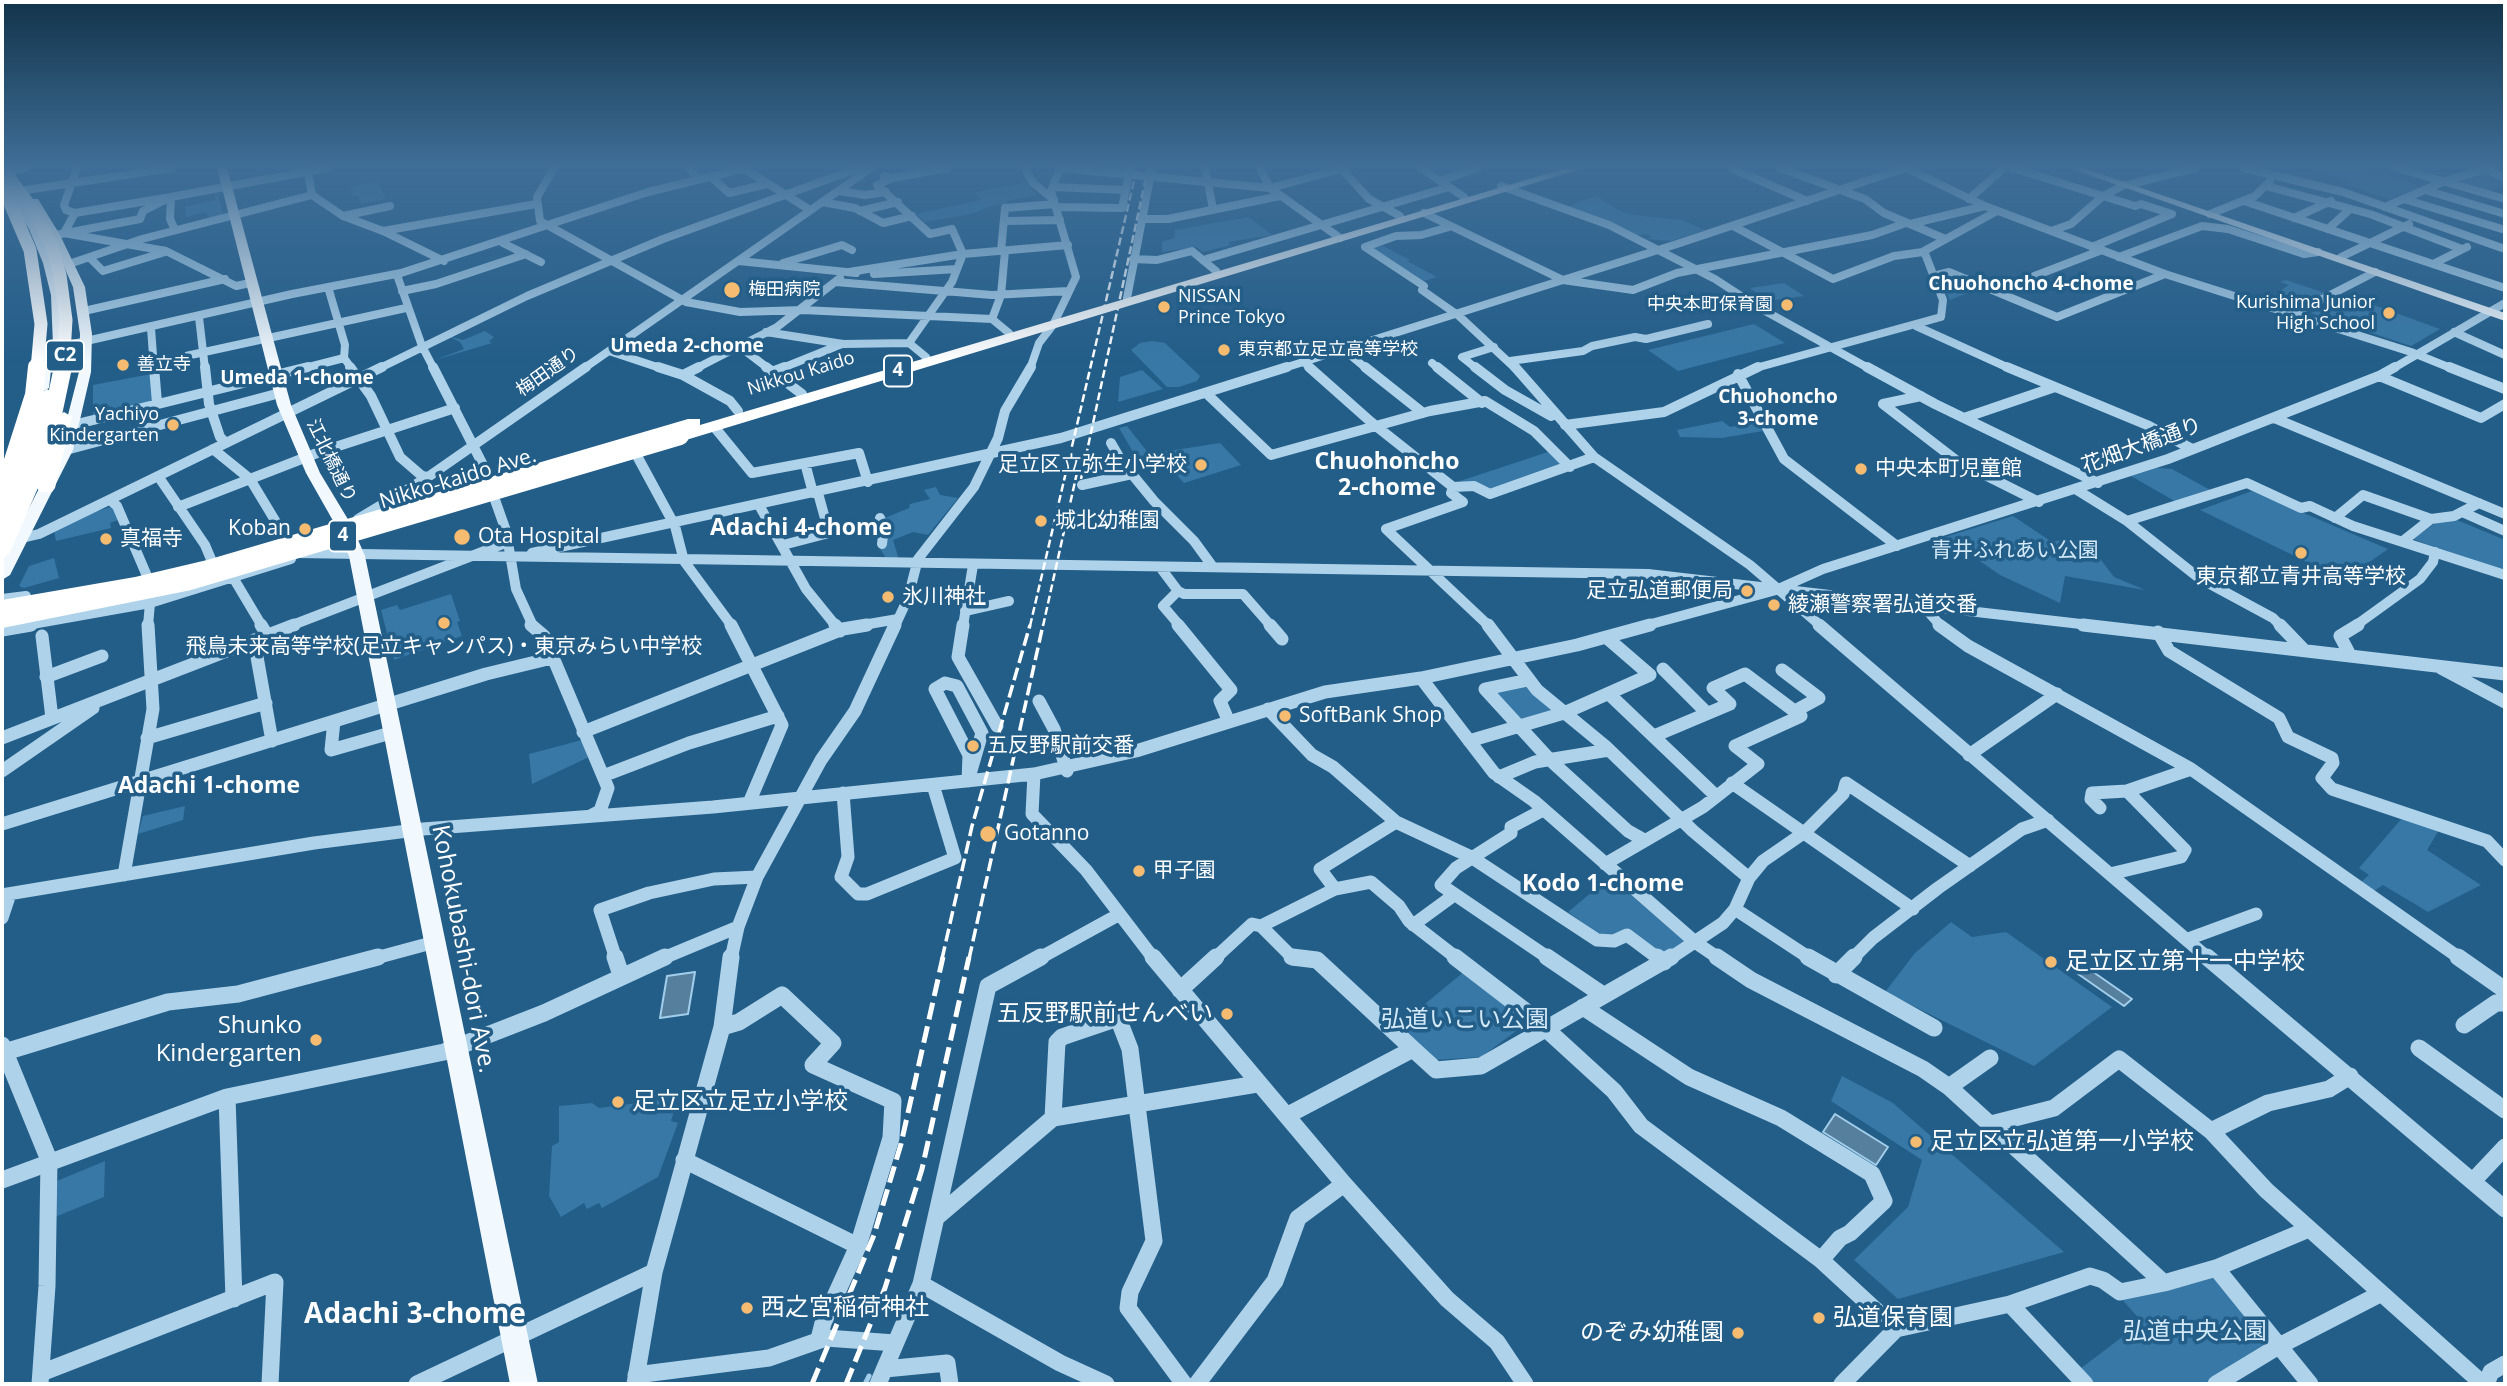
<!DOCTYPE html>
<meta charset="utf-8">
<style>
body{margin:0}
#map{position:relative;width:2507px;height:1386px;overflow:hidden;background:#235e89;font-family:"Open Sans",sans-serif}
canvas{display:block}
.frame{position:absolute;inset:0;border:4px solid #fff;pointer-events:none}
</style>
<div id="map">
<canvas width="2507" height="1386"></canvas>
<div class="frame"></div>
</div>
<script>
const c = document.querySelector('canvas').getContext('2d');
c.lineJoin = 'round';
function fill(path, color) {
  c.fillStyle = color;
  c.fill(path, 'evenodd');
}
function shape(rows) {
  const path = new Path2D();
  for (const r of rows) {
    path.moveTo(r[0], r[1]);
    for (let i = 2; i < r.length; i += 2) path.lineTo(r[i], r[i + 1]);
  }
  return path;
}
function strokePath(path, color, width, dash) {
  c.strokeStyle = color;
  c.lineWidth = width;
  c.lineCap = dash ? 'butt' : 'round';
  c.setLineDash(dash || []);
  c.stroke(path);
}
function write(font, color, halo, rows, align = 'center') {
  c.font = font + ' "Open Sans","Noto Sans JP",sans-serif';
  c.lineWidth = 7;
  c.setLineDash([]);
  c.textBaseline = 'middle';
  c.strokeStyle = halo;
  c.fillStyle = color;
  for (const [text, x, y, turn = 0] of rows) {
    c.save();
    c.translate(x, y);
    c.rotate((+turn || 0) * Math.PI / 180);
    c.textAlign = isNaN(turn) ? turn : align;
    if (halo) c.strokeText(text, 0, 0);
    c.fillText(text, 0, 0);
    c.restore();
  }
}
fill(shape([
 [2322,168,2361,168,2412,182,2419,188,2390,199,2347,185,2350,182,2340,177,2313,171],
 [2484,171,2505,180,2505,185,2488,193,2453,182],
 [377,181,386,199,361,204,358,196,353,196,351,187],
 [1026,182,1037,195,1007,201,1007,204,994,205,971,214,925,222,916,214,981,200,975,193],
 [216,190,224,217,212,221,205,212,186,217,185,207,216,200,213,191],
 [1596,196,1618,210,1632,215,1682,220,1705,230,1671,241,1646,239,1652,237,1646,234,1637,236,1569,206],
 [1249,217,1272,235,1228,242,1231,245,1203,252,1196,247,1162,252,1162,242,1174,238,1175,230],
 [1383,246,1410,260,1407,261,1437,277,1424,281,1372,247],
 [1949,275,1982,287,1950,300,1939,277],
 [2286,280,2325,293,2293,310,2263,302,2289,285,2280,282],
 [1784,283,1804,296,1767,301,1750,288],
 [2346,295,2440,329,2411,346,2311,313],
 [1754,324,1785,343,1678,371,1648,350],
 [485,331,494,337,489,341,492,343,435,360,464,349,460,342,448,336,463,340],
 [1152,341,1165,343,1200,376,1197,381,1179,387,1167,387,1131,350,1140,343],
 [1142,370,1163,389,1118,402,1120,377],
 [151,374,153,402,93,419,93,385],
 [1722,421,1730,427,1756,422,1763,431,1722,438,1680,437,1677,430],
 [1127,426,1149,454,1220,443,1241,465,1184,483,1167,464,1143,469,1119,428],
 [1548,452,1561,464,1490,491,1454,483],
 [2157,468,2172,469,2212,491,2178,503,2131,476],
 [936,487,940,495,958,498,928,535,913,532,893,540,899,560,887,560,879,547,885,518,909,508,910,504,930,499,924,490],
 [2252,491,2388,549,2344,580,2200,510],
 [114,506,118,520,110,523,111,528,56,541,54,530,83,515],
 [2013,516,2052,542,2060,540,2098,556,2114,577,2145,590,2065,576,2060,603,2000,575,1945,537],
 [2457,520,2505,540,2505,573,2413,539,2437,522],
 [54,558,59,578,24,588,19,586,29,566],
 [451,594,460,621,457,622,462,636,394,660,381,610,397,605,400,610],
 [1525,685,1556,713,1523,723,1494,690],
 [582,740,589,757,532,784,529,754],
 [185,806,183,820,138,834,143,816],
 [2404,816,2439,830,2427,850,2481,885,2428,912,2383,885,2374,891,2361,882,2369,875,2359,868],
 [1610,877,1684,941,1662,956,1600,935,1568,912],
 [1951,922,1972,937,2006,932,2112,1007,2034,1066,1885,992,1915,953],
 [1466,970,1520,1017,1519,1029,1481,1057,1433,1060,1424,1048,1396,1028],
 [1842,1076,1893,1103,2064,1252,1898,1299,1854,1260,1908,1207,1922,1160,1831,1101],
 [668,1099,676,1104,671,1121,678,1123,658,1177,602,1208,599,1203,587,1209,584,1203,561,1217,549,1196,552,1146,559,1142,559,1106,592,1103,599,1108],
 [105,1161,104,1197,50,1219,52,1183],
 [2215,1273,2272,1345,2215,1384,2093,1384,2076,1372,2142,1322,2119,1296]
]), '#3778a6');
const water = shape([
 [2076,960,2132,999,2124,1006,2068,967,2076,960],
 [695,972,688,1014,660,1018,667,976,695,972],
 [1835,1114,1888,1147,1876,1165,1823,1132,1835,1114]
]);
fill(water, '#557f9c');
strokePath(water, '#a2ceeb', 2);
strokePath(shape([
 [865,1384,869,1376]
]), '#a2ceeb', 5);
strokePath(shape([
 [77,168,64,205,66,210,75,213,64,233,166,251,236,286,250,283],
 [554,168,537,197,540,221,686,302,740,312,803,310,992,319,1009,333],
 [689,168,698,179],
 [743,168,810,210],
 [1025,168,1033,183,1054,200],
 [1059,168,1270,188,1345,168],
 [1205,168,1213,209],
 [1260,168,1270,188,1340,238],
 [1341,168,1369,199,1400,216],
 [1421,168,1464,197],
 [1731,168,1807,201],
 [1780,168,1865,199,1884,213,1943,238],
 [1906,168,1985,206,2165,274,2411,352,2453,369],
 [2013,168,2135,206,2141,204,2172,214,2092,247],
 [2244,168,2343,192,2505,249],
 [2397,168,2505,199],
 [2484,168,2505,178],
 [11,171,26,168],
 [308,172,312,195,343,216,383,231,444,261],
 [710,176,729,193,767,184],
 [884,176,892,178,947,168],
 [892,178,877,185,930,234,952,229],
 [1440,181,1478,168],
 [2131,184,2195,168],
 [1501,186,1609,225,1715,279,1758,307,1870,369],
 [2266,186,2370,214,2462,249],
 [1053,187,1126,190],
 [26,190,172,168],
 [2425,190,2505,214],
 [839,191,865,195,886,192],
 [1969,199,2004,168],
 [2404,199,2502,229],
 [2244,201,2505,288],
 [822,202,855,208,883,223,912,216],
 [1056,207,1122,208,1130,170],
 [2385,207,2445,181,2490,168],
 [860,211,898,202],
 [75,213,171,197,170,219,175,230],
 [1424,213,1563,280,1633,290,1677,273,1872,235,1906,223],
 [2210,214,2255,196,2270,181],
 [343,216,390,206],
 [2294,218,2331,201],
 [1143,219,1168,219,1280,196],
 [1006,221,1060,220],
 [1910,224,1985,206],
 [1733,226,1833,279,1894,256,1923,252],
 [1449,227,1421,235,1396,236,1365,247,1424,286,1422,290,1459,316,1516,369],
 [2328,229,2350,209],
 [383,231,536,204],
 [2051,231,2071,224,2103,196,2124,185],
 [45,237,140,219,143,211,171,197,327,168],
 [503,243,541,262],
 [1001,251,1005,208,1055,204],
 [2119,257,2202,226,2228,229,2304,254,2318,252],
 [2341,257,2409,224],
 [90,258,103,271,165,252],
 [1133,259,1157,260,1192,251,1216,271],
 [1203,260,1449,187],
 [739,261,856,273],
 [783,263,842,245,852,250],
 [69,264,142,239,312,195],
 [2433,264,2467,247],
 [849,272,963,254,1068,245],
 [874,274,957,269],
 [397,275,422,346,434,369],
 [1933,276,1949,272,2057,317,2165,274],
 [2024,280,2102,250],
 [836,282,992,295,1068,291],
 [328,287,345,345,344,358,352,369],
 [402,291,436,284,526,254],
 [1127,298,1152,168],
 [84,311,225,279],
 [2293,314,2375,272],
 [199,317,205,369],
 [992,319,1001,295,1005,251],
 [1916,326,2011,369],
 [151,328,154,369],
 [766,332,843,344,909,343],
 [2454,332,2505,355],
 [739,346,769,369],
 [60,347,292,294,401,273,648,192,746,168],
 [1344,350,1367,369],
 [609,351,663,369],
 [926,357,909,343,952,282,963,254,952,229],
 [1510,361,1583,351,1592,346,1635,337,1646,339,1708,324],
 [1304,362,1311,369],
 [154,363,406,308],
 [1432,363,1439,369],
 [301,369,344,358],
 [378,369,527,296,663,239,859,168],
 [583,369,871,168],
 [695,369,777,327,840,278],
 [780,369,842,344],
 [1030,369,1039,343,1053,325,1076,277,1051,191,1060,168],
 [1281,369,1677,244,1905,168],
 [1477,369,1462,357,1494,347],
 [1752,369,1941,317,1943,300,1924,251,1997,211],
 [2392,369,2505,303]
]), '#aed2ea', 8);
strokePath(shape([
 [154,367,157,403],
 [205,367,209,404,220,437,226,443],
 [350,367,371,396,400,457,422,476,428,477],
 [433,367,482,463,506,531,516,589,533,626],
 [658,367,683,375,730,401,738,411],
 [766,367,802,394],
 [1309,367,1371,422,1453,487,1451,493,1463,502,1386,529,1489,626],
 [1365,367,1423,413],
 [1437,367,1482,403],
 [1475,367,1505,390,1551,416],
 [1515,367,1594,457,1750,565,1821,626],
 [1867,367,1935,404,2098,483],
 [2007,367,2147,425,2192,449],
 [2449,367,2505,389],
 [772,372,785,367],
 [1738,374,1784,459,1897,546],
 [683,375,699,367],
 [2379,376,2481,418,2505,404],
 [1206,393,1271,455,1430,411,1485,401,1534,431,1570,467],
 [1921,396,1883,404,1957,461,2039,502],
 [1964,418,2052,388],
 [2274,418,2505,514],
 [73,425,308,367],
 [1565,425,1664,412,1758,367],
 [716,429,752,473,859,453,868,482],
 [1111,443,1122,462,1154,501,1194,541,1213,567],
 [213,449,250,479,288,542],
 [66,450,280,393],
 [636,454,675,526,684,561,732,626],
 [805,463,813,493],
 [158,476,205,545,213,564],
 [1082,485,1132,474],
 [1453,487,1474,486,1490,494,1594,457],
 [2077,490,2127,521,2199,578,2273,618,2281,626],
 [110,500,117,506,147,576],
 [759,505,806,589,836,626],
 [178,507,317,453,455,408],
 [2462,512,2505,531],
 [880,518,884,527,882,544],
 [2335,518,2363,495,2431,519],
 [358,519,428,477,586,367],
 [2127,521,2247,483,2301,508,2310,506,2353,526,2505,575],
 [22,538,39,534,382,367],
 [2403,541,2431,519,2454,516,2479,503],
 [783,545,829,533,818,493],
 [296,553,1648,574,2098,626],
 [532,553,1061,438,1287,367],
 [1160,567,1178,591,1184,594,1243,594,1271,626],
 [234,579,262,626],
 [1178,591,1163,606,1180,626],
 [2,599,26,596],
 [1922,605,1941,626],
 [965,611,1009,601],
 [21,626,150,603,291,559],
 [148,626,150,603],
 [290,626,508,542],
 [857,626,898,619],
 [895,626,908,598,918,559,974,487,998,438,1005,411,1031,367],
 [963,626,973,565],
 [1644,626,1776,590,1823,569,2168,459,2379,376,2395,367],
 [2355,626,2420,579,2433,562,2435,552]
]), '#aed2ea', 10);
strokePath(shape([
 [261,625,267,635],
 [531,625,544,636,608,788,600,811,592,815],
 [731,625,782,725,749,803],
 [835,625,840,631],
 [963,625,958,657,997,726],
 [1178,625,1231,690,1220,701,1229,722],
 [1270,625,1282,639],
 [1488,625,1537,690,1605,746,1693,831,1749,878],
 [1819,625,2209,959],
 [1939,625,1968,646,2191,769,2461,959],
 [2083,625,2505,674],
 [2280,625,2304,650],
 [2,630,31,625],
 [2158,632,2169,651,2279,718,2288,737,2332,758,2333,763,2322,778,2332,789,2487,841,2505,860],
 [42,636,52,718],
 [254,640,272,741],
 [2350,655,2340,636,2358,625],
 [2441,668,2505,702],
 [1663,669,1707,713],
 [1782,670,1819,698,1795,711],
 [46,677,102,656],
 [1421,678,1494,773,1534,801,1695,942,1720,959],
 [1528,680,1485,689,1550,760,1628,831,1644,840],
 [945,683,957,686,982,733,968,781,969,755,935,689,945,683],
 [1609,694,1715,795],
 [1039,701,1054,729,1067,771],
 [1268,709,1312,755,1333,767,1396,822,1471,857,1597,940,1614,941,1627,935,1659,959],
 [334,721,331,750,394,732],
 [583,732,843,629,867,625],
 [2,738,294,625],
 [147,738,266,703],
 [1469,741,1564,713,1650,675,1606,637],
 [1969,755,2057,694],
 [2,771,93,708],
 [1034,774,1032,814,1086,870,1154,959],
 [603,776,689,743,778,716],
 [1499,777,1535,762,1609,750],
 [1732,783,1913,909],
 [843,793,848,857,841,877,858,894,867,894,955,858,933,785],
 [2100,808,2091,799,2092,793,2127,791,2191,769],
 [1543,810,1511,827,1511,833,1456,868,1441,885,1550,959],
 [2,824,486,674,552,658],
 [1605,864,1703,807,1758,764,1735,746,1801,716,1745,674,1713,688,1730,704,1654,736],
 [2110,874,2181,857,2185,850,2127,791],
 [124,875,153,709,148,625],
 [1335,889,1320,869,1396,822],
 [2,895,314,843,423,829,713,807,1034,774,1136,751,1325,692,1421,678,1577,645,1650,625],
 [1735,909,1811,959],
 [2,918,10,894],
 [1413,925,1454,895],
 [1261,926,1294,959],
 [2188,939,2256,914],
 [372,959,435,942],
 [616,959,600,910,649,893,714,879,757,877],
 [661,959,738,927],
 [731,959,738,927,757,877,821,760,855,711,895,625],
 [1038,959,1118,915],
 [1214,959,1252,924,1261,926,1335,889,1371,882,1399,906,1409,921,1458,959],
 [1669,959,1723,923,1735,909,1749,878,1763,861,1805,832,1843,794,1846,783,1970,866],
 [1852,959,1873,938,1938,888,2022,829,2048,820]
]), '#aed2ea', 13);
strokePath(shape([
 [615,957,621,975],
 [1153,957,1344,1184,1447,1299,1497,1342,1525,1384],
 [1292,957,1317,960,1413,1049],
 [1455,957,1533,1017,1614,1091,1641,1126,1821,1260,1896,1329],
 [1547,957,1603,995],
 [1657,957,1664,962],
 [1717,957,1751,980,1923,1069,1949,1087,2164,1283],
 [1808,957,1934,1028],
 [2207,957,2505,1209],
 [2458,957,2505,990],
 [1836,975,1854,957],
 [1180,990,1216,957],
 [1583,1007,1689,1077,1781,1118,1872,1174,1884,1201,1850,1233,1840,1238,1821,1260],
 [2464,1025,2496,1003,2505,1003],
 [722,1027,739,1022,782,995,833,1043,813,1065,893,1101,891,1138,858,1246,823,1323,819,1339],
 [2,1045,49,1160,47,1286,40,1384],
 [2419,1048,2505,1110],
 [5,1052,168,1002,238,994,378,957],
 [1949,1087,1990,1058],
 [227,1097,234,1299],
 [1288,1115,1413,1049,1436,1070,1481,1066,1671,957],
 [1053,1118,1057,1042,1062,1037,1118,1018,1130,1049,1154,1241,1130,1292,1128,1308,1184,1384],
 [1991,1124,2054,1108,2119,1059,2211,1131,2266,1190,2483,1384],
 [2211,1131,2268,1103,2329,1089,2350,1076],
 [684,1160,858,1246],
 [2,1180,227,1097,444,1052,544,1013,665,957],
 [2473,1181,2505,1147],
 [938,1216,1053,1118,1257,1084],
 [2216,1268,2310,1384],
 [921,1284,1060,1363,1106,1384],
 [2010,1304,2085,1384],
 [885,1369,947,1363,950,1384],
 [41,1373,275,1282,270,1384],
 [636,1375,769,1358,826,1338,895,1343],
 [417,1384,654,1272],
 [635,1384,654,1272,722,1027,731,957],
 [878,1384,921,1284,988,986,1041,957],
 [1197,1384,1275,1281,1298,1218,1344,1184],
 [1842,1384,1896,1329,2010,1304,2090,1276,2103,1280,2120,1292,2164,1283,2216,1268,2309,1229],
 [2216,1384,2277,1347,2380,1294],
 [2486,1384,2491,1372,2505,1364]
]), '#aed2ea', 17);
fill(shape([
 [217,168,227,168,291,405,320,473,352,526,365,556,538,1384,510,1384,349,556,336,526,306,473,277,405,217,168],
 [2069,168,2083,168,2505,313,2505,321,2069,168],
 [2,176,7,177,39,229,55,263,63,295,65,352,59,356,53,352,49,388,42,392,35,388,41,350,53,345,51,295,43,263,29,229,2,185,2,176],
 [30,199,38,199,60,235,85,287,92,334,91,372,73,450,10,575,2,580,2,560,59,450,79,372,80,334,73,287,50,235,29,201,30,199]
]), '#f2f9fe');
fill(shape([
 [1566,168,1584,168,686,440,674,440,674,433,220,568,135,589,2,612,2,600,135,577,207,560,688,419,700,419,700,425,1566,168],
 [47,389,55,394,40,453,11,521,2,526,2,502,24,453,39,394,47,389],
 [64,412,72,417,55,488,52,492,40,492,37,488,56,417,64,412]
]), '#fff');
strokePath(shape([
 [1081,479,1148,168],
 [1030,626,1137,168],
 [1043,626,1078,468]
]), '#fff', 2.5, [8, 3.5]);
strokePath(shape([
 [942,959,972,826,1030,625],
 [969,959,1043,625]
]), '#fff', 3.5, [13, 5]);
strokePath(shape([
 [812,1384,874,1235,901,1144,943,957],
 [846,1384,885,1288,922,1169,969,957]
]), '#fff', 5, [17, 7]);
strokePath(shape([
 [2,168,36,214,51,244,60,275,66,320,63,369],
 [3,187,30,250,41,324,37,369]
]), '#fff', 13);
strokePath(shape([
 [2,495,34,395,37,367],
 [2,548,46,447,63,367],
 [2,619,186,582,680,436]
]), '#fff', 18);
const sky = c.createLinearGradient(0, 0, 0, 362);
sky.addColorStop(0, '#13344b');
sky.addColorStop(0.46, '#3f6e97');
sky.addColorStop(1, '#3f6e9700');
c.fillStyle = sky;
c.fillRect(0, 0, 2507, 362);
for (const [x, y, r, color] of [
 [732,290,9,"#f5bc71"],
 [1787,305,7,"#f5bc71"],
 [1164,307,7,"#f5bc71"],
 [2389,313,7,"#f5bc71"],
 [1224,350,7,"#f5bc71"],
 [123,365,7,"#f5bc71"],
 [173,425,7,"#f5bc71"],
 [1201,465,7,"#f5bc71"],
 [1861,469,7,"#f5bc71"],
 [1041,521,7,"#f5bc71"],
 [305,529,7,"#f5bc71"],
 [462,537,9,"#f5bc71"],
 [106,539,7,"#f5bc71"],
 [2301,553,7,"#f5bc71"],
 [1747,591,7,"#f5bc71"],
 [888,597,7,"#f5bc71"],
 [1774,605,7,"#f5bc71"],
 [444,623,7,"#f5bc71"],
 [1285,716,7,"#f5bc71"],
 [973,746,7,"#f5bc71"],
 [988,834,9,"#f5bc71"],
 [1139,871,7,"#f5bc71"],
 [2051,962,7,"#f5bc71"],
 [1227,1014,7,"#f5bc71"],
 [316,1040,7,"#f5bc71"],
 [618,1102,7,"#f5bc71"],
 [1916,1142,7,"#f5bc71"],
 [747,1308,7,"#f5bc71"],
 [1819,1318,7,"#f5bc71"],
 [1738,1333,7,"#f5bc71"]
]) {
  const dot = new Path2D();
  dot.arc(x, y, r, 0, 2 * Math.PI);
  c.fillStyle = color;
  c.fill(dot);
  strokePath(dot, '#235e89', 2.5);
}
write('18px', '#fff', '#235e89', [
 ["梅田病院",748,290],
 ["NISSAN",1178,297],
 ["Prince Tokyo",1178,318],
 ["Kurishima Junior",2375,303,"right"],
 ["High School",2375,324,"right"],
 ["中央本町保育園",1773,305,"right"],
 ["東京都立足立高等学校",1238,350],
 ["善立寺",137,365],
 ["Yachiyo",159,415,"right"],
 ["Kindergarten",159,436,"right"]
], 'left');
write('18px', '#fff', '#235e89', [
 ["梅田通り",548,372,-35],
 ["Nikkou Kaido",801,374,-17],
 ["江北橋通り",331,461,64]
]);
write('bold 19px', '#fff', '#235e89', [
 ["Chuohoncho 4-chome",2031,285],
 ["Umeda 2-chome",687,347],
 ["Umeda 1-chome",297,379],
 ["Chuohoncho",1778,398],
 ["3-chome",1778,420]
]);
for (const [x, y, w] of [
 [65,356,38],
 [898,371,28],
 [343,536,28]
]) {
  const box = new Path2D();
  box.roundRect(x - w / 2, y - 15.5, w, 31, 5);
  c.fillStyle = '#235e89';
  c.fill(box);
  strokePath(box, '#fff', 2);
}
write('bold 19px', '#fff', null, [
 ["C2",65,356],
 ["4",898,371],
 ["4",343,536]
]);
write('21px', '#fff', '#235e89', [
 ["花畑大橋通り",2142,446,-20],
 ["Nikko-kaido Ave.",458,479,-17]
]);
write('21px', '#fff', '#235e89', [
 ["足立区立弥生小学校",1187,465,"right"],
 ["中央本町児童館",1875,469],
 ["城北幼稚園",1055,521],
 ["Koban",291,529,"right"],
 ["Ota Hospital",478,537],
 ["真福寺",120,539],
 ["東京都立青井高等学校",2301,577,"center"],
 ["足立弘道郵便局",1733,591,"right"],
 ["氷川神社",902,597],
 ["綾瀬警察署弘道交番",1788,605],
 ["飛鳥未来高等学校(足立キャンパス)・東京みらい中学校",444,647,"center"],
 ["SoftBank Shop",1299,716],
 ["五反野駅前交番",987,746],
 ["Gotanno",1004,834],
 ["甲子園",1153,871]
], 'left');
write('21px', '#d3e9f7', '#235e89', [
 ["青井ふれあい公園",2015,551]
]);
write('bold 23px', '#fff', '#235e89', [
 ["Chuohoncho",1387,462],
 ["2-chome",1387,488],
 ["Adachi 4-chome",801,528],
 ["Adachi 1-chome",209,786],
 ["Kodo 1-chome",1603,884]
]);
write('24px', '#fff', '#235e89', [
 ["Kohokubashi-dori Ave.",463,949,79]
]);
write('24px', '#fff', '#235e89', [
 ["足立区立第十一中学校",2065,962],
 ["五反野駅前せんべい",1213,1014,"right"],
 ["Shunko",302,1026,"right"],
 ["Kindergarten",302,1054,"right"],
 ["足立区立足立小学校",632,1102],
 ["足立区立弘道第一小学校",1930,1142],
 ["西之宮稲荷神社",761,1308],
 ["弘道保育園",1833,1318],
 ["のぞみ幼稚園",1724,1333,"right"]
], 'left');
write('24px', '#d3e9f7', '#235e89', [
 ["弘道いこい公園",1465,1020],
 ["弘道中央公園",2195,1332]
]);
write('bold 28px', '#fff', '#235e89', [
 ["Adachi 3-chome",415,1315]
]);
</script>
